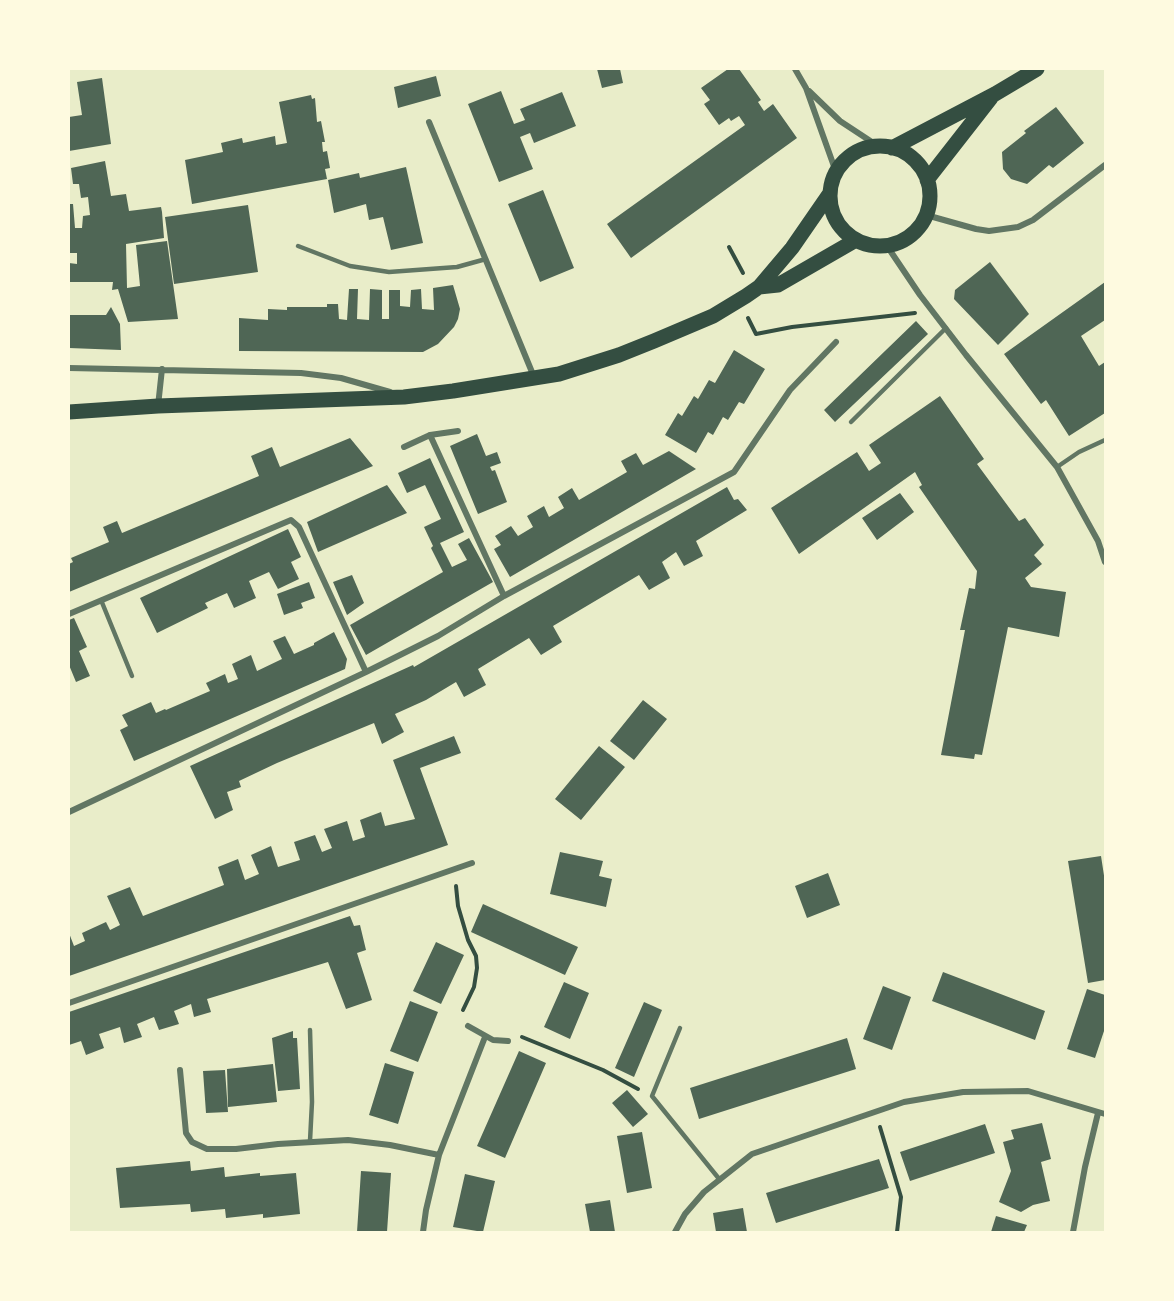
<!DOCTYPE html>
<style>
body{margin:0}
#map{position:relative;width:1174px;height:1301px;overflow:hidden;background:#e9edc9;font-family:"Open Sans",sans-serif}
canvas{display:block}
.frame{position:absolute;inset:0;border:70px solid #fefae0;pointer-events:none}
</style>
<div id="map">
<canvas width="1174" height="1301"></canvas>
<div class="frame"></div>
</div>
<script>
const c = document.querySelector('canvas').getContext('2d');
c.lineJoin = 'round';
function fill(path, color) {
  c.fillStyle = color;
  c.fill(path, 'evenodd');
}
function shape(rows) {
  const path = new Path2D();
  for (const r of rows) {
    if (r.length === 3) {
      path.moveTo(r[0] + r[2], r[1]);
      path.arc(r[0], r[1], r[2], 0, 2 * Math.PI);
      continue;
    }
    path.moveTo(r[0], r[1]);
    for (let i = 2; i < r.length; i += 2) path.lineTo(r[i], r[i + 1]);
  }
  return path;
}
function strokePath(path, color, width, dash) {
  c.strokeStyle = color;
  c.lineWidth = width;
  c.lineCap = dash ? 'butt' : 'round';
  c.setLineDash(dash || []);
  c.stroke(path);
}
fill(shape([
 [597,69,620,69,623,83,602,88],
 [728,69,739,69,761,100,758,102,764,111,773,104,797,138,631,258,607,224,745,125,739,116,731,121,729,118,719,125,704,104,710,100,701,88],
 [436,76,441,96,398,108,394,87],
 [102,78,111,144,69,151,69,117,82,115,77,82],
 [501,91,514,124,525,120,520,109,562,92,576,126,534,143,530,133,520,137,533,169,499,182,468,104],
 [311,95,312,99,315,98,317,122,321,121,325,142,322,142,323,152,327,151,330,168,325,169,327,179,192,204,185,160,223,152,221,143,242,138,243,143,275,136,276,145,287,143,279,102],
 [1056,107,1084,143,1053,168,1049,165,1027,184,1011,179,1003,169,1002,152,1026,133,1024,131],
 [105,161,111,196,126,194,129,211,161,207,162,212,164,238,126,244,127,288,140,286,136,245,167,241,178,319,128,322,118,289,112,290,113,282,69,282,69,263,77,264,77,253,69,253,69,204,73,204,75,228,82,228,83,216,90,215,88,197,81,198,79,184,73,184,71,168],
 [406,167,423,243,391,250,383,217,369,220,366,204,334,213,328,180,359,173,360,178],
 [543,190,574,268,540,282,508,204],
 [248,205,258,272,174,284,165,217],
 [990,262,1029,314,998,345,954,299,955,290],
 [1105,282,1105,320,1081,336,1099,366,1105,362,1105,413,1069,436,1046,400,1041,404,1004,354],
 [453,285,460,309,458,319,454,327,438,344,423,352,239,351,239,318,268,320,268,309,287,310,287,307,327,307,327,304,338,304,339,319,347,320,349,289,358,289,357,319,369,320,370,289,382,290,382,319,389,319,389,290,400,290,400,306,410,307,411,290,421,289,422,309,434,310,433,288],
 [111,307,120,324,121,350,69,348,70,315,106,315],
 [916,321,928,334,835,422,824,410],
 [734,350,765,369,744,404,739,402,728,420,723,417,713,435,708,432,696,453,665,435,678,413,682,416,694,396,698,399,709,380,715,383],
 [940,396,984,459,977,464,1019,521,1025,518,1044,545,1034,555,1042,564,1025,578,1031,587,1066,592,1059,637,1008,627,982,755,975,754,974,759,941,755,965,630,960,630,969,588,975,589,977,571,919,487,922,485,915,472,799,554,771,508,857,452,869,471,881,463,869,445],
 [477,434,486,456,497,452,501,463,490,467,492,471,495,470,507,502,478,514,450,446],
 [350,438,373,466,69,592,69,564,73,562,71,558,109,542,103,527,117,521,122,533,259,476,251,456,272,447,280,467],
 [669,451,696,469,510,577,494,549,501,545,495,536,511,526,518,536,533,527,527,516,544,506,549,517,564,508,558,497,572,488,579,500,627,472,621,461,636,453,643,465],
 [430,458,464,532,440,543,452,567,467,560,458,544,469,538,493,582,366,655,350,625,443,572,431,548,433,546,424,527,441,519,425,485,407,493,398,473],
 [387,485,407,513,318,552,307,522],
 [727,487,734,500,738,499,747,510,696,541,703,556,684,566,676,552,662,562,670,578,649,590,639,575,553,626,562,642,541,655,529,638,478,669,486,685,464,697,456,682,426,700,395,714,404,732,382,744,374,723,277,763,239,781,241,787,227,792,233,810,215,819,190,766,413,665,414,667],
 [900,493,914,512,877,540,862,518],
 [288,529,301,557,291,562,299,579,278,589,269,572,249,581,256,598,234,608,227,593,205,603,208,608,157,633,140,598],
 [352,575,364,603,347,615,333,582],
 [309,582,315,598,301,603,303,608,284,615,277,594],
 [74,618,87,647,79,651,90,676,76,682,69,665,69,620],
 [334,632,347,659,345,669,134,761,120,730,128,726,122,715,151,702,156,713,165,709,166,710,210,691,206,683,225,674,228,683,238,679,232,664,251,655,257,671,282,659,273,641,285,636,294,654,314,645,314,643],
 [643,700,667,719,634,760,610,741],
 [454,736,461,753,420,768,448,845,69,976,69,933,74,946,85,941,82,933,106,922,110,930,120,925,107,896,130,887,143,916,224,885,218,867,238,859,245,880,259,874,251,855,271,846,278,867,300,860,294,842,315,835,322,852,332,848,324,829,347,821,353,841,365,837,360,820,381,812,385,826,415,819,393,760],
 [599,746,625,767,581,820,555,799],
 [560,852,603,861,599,876,612,879,606,907,550,894],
 [1101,856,1105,882,1105,980,1088,983,1068,861],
 [828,873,840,905,807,918,795,886],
 [483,904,578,947,565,975,471,932],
 [350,916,354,926,360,925,366,950,357,953,372,1000,346,1009,328,962,207,999,211,1012,194,1017,191,1004,174,1011,179,1024,159,1030,154,1017,137,1024,142,1037,124,1043,120,1027,99,1034,104,1048,86,1055,81,1041,69,1045,69,1012],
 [436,942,464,955,441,1004,413,991],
 [943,972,1045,1011,1035,1040,932,1001],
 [564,982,589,993,570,1039,544,1027],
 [883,986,911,997,892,1050,863,1039],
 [1087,989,1105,995,1105,1028,1095,1058,1067,1049],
 [410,1001,438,1012,418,1062,390,1051],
 [644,1002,662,1010,634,1077,615,1068],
 [293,1031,293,1038,297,1038,300,1089,278,1091,272,1038],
 [847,1038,856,1069,699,1119,690,1088],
 [519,1051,546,1063,505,1158,477,1146],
 [385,1063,414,1072,398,1124,369,1115],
 [273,1064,277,1102,228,1107,227,1069],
 [225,1070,228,1112,206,1113,203,1071],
 [627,1090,648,1114,633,1127,612,1103],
 [1042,1123,1051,1159,1041,1162,1050,1201,1033,1205,1021,1212,999,1202,1011,1171,1003,1142,1014,1139,1011,1130],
 [985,1124,995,1153,910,1181,900,1152],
 [642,1132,652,1188,627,1193,617,1136],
 [879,1159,889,1188,776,1223,766,1193],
 [190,1161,191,1171,224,1167,225,1177,260,1173,260,1176,296,1173,300,1214,263,1218,263,1214,226,1218,225,1209,191,1212,190,1204,120,1208,116,1168],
 [361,1171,391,1173,387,1232,357,1232],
 [465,1174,495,1181,483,1232,453,1227],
 [610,1200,615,1232,590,1232,585,1204],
 [743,1208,747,1232,716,1232,713,1213],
 [996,1216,1027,1225,1024,1232,991,1232]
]), '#4f6655');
strokePath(shape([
 [729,247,743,273],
 [748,318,756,334,792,327,915,313],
 [456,886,458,906,468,940,476,956,477,968,474,987,463,1010],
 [522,1037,603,1070,638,1089],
 [880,1127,901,1197,897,1232]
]), '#344e41', 4);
strokePath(shape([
 [298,246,350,266,389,272,457,267,486,259],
 [851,422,946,328],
 [1057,467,1079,452,1105,440],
 [101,600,132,676],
 [680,1028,652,1096,720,1180],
 [310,1030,312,1102,310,1141]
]), '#617663', 4.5);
strokePath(shape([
 [795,69,806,88,836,172],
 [809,91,840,121,878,146],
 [429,122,534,377],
 [926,215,976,229,989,231,1018,227,1033,220,1105,165],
 [887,246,920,295,966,355,1057,467,1098,541,1105,562],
 [69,368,301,373,341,378,390,392],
 [158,406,162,369],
 [458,431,430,435,504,596],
 [404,447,430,435],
 [69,614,291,520,299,527,366,672],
 [69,812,366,672,438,636,504,596,734,472,790,390,836,342],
 [69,1003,472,863],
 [468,1026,493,1040,508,1041],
 [180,1070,186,1133,192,1142,207,1149,236,1149,278,1144,348,1140,390,1145,439,1155],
 [423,1232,426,1210,439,1155,485,1037],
 [675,1232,685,1214,704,1192,752,1154,904,1102,963,1092,1028,1091,1105,1114],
 [1073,1232,1085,1167,1098,1113]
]), '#617663', 6);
strokePath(shape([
 [880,196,50],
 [892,148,995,94,1037,69],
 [927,180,991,98],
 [759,287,778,285,856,240],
 [69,412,158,406,404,397,453,391,559,374,619,355,654,341,713,316,746,296,759,287,792,248,830,193]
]), '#344e41', 15);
</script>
